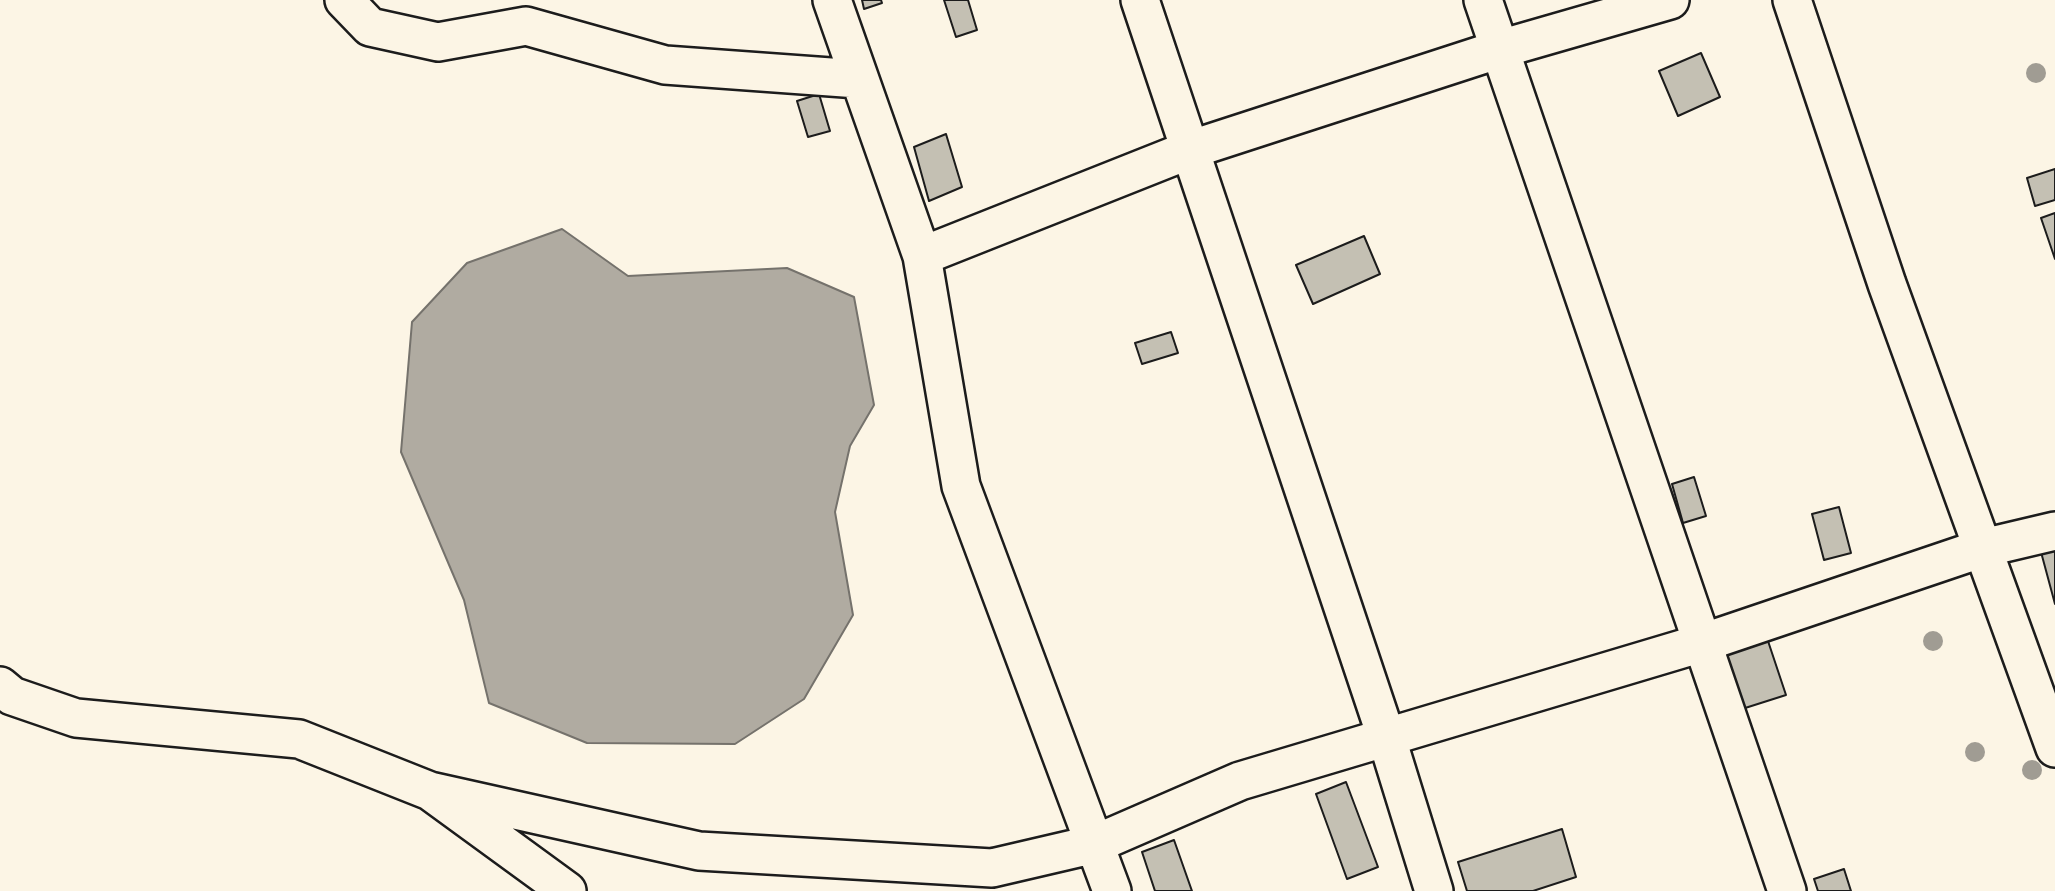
<!DOCTYPE html>
<style>
body{margin:0}
canvas{display:block;background:#fcf5e5}
</style>
<canvas width="2055" height="891"></canvas>
<script>
const c = document.querySelector('canvas').getContext('2d');
c.lineJoin = 'round';
function fill(path, color) {
  c.fillStyle = color;
  c.fill(path, 'evenodd');
}
function shape(rows) {
  const path = new Path2D();
  for (const r of rows) {
    path.moveTo(r[0], r[1]);
    for (let i = 2; i < r.length; i += 2) path.lineTo(r[i], r[i + 1]);
  }
  return path;
}
function strokePath(path, color, width, dash) {
  c.strokeStyle = color;
  c.lineWidth = width;
  c.lineCap = dash ? 'butt' : 'round';
  c.setLineDash(dash || []);
  c.stroke(path);
}
const water = shape([
 [562,229,628,276,787,268,854,297,874,405,850,446,835,512,853,615,804,699,735,744,587,743,489,703,464,600,401,452,412,322,467,263,562,229]
]);
fill(water, '#b0aba1');
strokePath(water, '#75726c', 2);
const building = shape([
 [862,0,881,0,882,3,864,9,862,0],
 [944,0,968,0,977,30,956,37,944,0],
 [1701,53,1720,97,1678,116,1659,71,1701,53],
 [819,94,830,131,808,137,797,101,819,94],
 [946,134,962,187,929,201,914,147,946,134],
 [2055,169,2055,200,2035,206,2027,178,2055,169],
 [2055,213,2055,259,2041,218,2055,213],
 [1364,236,1380,274,1313,304,1296,265,1364,236],
 [1171,332,1178,353,1142,364,1135,343,1171,332],
 [1694,477,1706,516,1683,523,1672,484,1694,477],
 [1839,507,1851,553,1824,560,1812,514,1839,507],
 [2055,549,2055,604,2041,552,2055,549],
 [1767,638,1786,695,1742,709,1724,652,1767,638],
 [1346,782,1378,867,1347,879,1316,794,1346,782],
 [1562,829,1576,877,1533,891,1467,891,1458,862,1562,829],
 [1174,840,1192,891,1155,891,1142,852,1174,840],
 [1844,869,1851,891,1818,891,1814,879,1844,869]
]);
fill(building, '#c4c0b3');
strokePath(building, '#1c1c1c', 2);
const street = shape([
 [344,0,370,27,438,42,526,26,665,65,858,79],
 [832,0,922,256,961,486,1112,891],
 [1140,0,1387,739,1434,891],
 [1483,0,1787,891],
 [1792,0,1887,284,2055,748],
 [922,256,1189,150,1500,49,1670,0],
 [0,686,12,696,76,718,299,739,430,791,567,891],
 [430,791,699,851,992,868,1095,844,1240,781,1702,643,1983,548,2055,531]
]);
strokePath(street, '#1c1c1c', 42);
strokePath(street, '#fcf5e5', 37);
c.fillStyle = '#a09c93';
for (const [x, y] of [
 [2036,73],
 [1933,641],
 [1975,752],
 [2032,770]
]) {
  c.beginPath();
  c.arc(x, y, 10, 0, 2 * Math.PI);
  c.fill();
}
</script>
